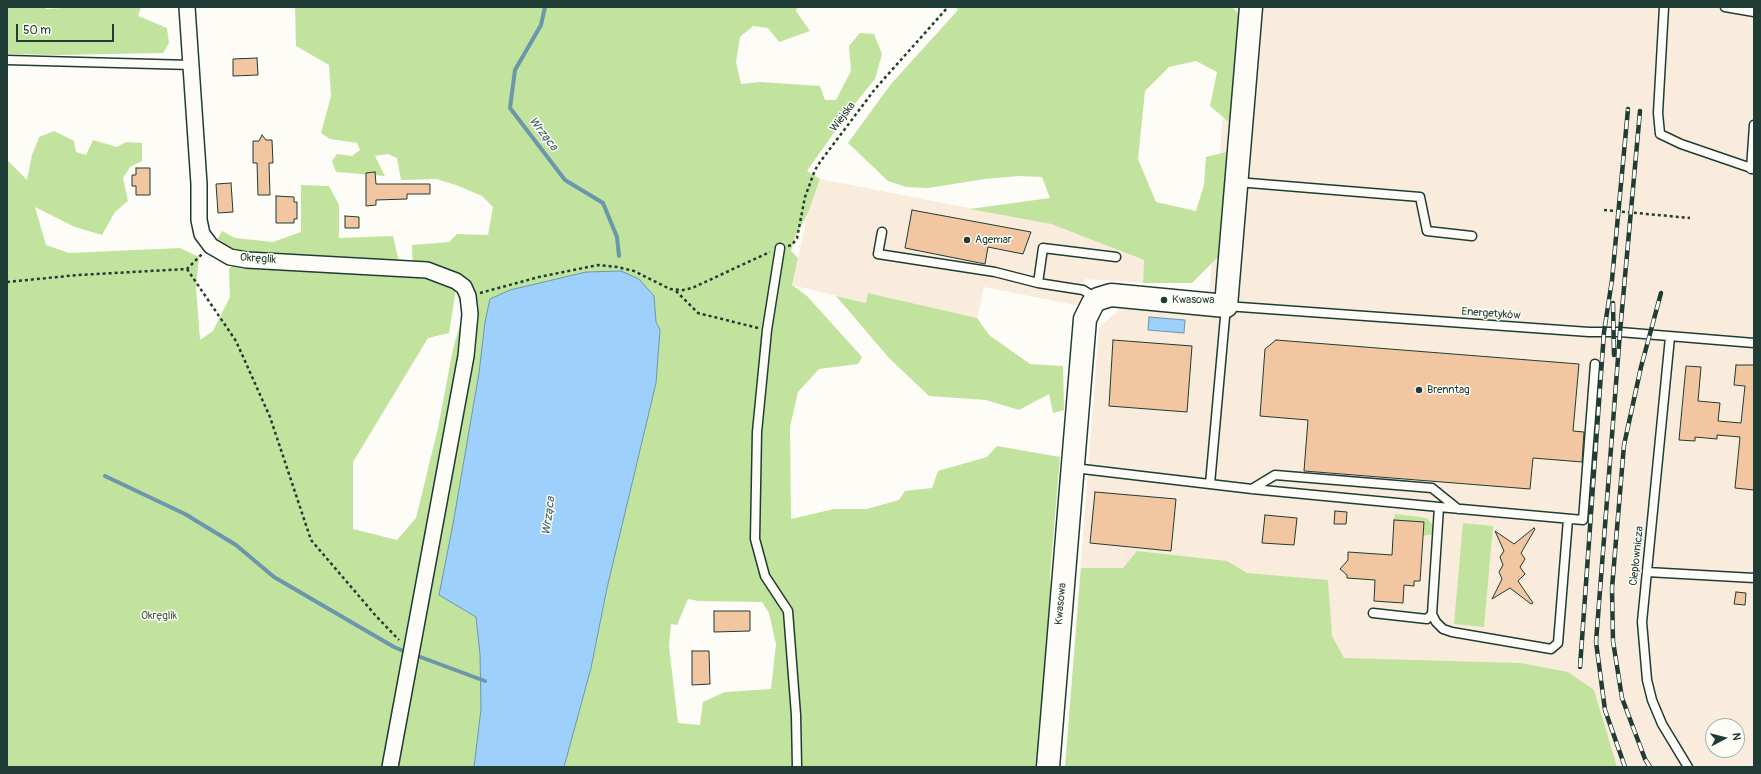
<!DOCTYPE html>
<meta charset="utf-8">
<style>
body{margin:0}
#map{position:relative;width:1761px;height:774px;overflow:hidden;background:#fdfcf7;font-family:Pangolin,sans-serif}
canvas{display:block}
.frame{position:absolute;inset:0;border:8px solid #1f3d34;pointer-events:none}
.north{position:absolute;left:1705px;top:718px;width:40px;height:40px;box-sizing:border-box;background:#fdfcf7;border:1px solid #a4b0a9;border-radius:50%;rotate:83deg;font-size:11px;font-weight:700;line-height:16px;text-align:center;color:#1f3d34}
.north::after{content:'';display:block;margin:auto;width:14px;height:18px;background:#1f3d34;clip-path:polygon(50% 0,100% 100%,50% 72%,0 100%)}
.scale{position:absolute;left:16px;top:24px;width:98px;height:18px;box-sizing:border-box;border:2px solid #1f3d34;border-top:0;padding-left:5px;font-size:12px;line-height:14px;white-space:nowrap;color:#1f3d34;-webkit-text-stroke:3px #fdfcf7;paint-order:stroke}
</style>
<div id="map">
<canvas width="1761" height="774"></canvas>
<div class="frame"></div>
<div class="north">N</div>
<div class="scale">50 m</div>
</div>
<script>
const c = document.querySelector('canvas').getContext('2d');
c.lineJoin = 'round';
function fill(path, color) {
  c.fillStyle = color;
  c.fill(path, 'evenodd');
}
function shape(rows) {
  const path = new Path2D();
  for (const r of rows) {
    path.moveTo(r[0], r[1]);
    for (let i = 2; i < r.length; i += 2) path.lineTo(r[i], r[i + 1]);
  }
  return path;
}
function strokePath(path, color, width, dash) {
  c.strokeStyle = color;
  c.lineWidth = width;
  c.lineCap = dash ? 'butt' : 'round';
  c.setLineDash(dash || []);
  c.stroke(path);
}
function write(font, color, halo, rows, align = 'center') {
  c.font = font + ' Pangolin,sans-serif';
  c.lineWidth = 3;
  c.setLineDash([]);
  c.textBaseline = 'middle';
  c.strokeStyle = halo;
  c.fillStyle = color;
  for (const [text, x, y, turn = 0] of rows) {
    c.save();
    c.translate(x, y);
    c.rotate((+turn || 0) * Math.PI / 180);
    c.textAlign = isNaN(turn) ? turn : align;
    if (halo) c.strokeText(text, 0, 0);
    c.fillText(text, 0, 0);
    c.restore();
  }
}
fill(shape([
 [1231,7,1754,7,1754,767,1065,767,1099,328,1124,305,1208,310],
 [1713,726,1737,726,1737,750,1713,750],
 [820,179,1051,224,1144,260,1143,283,1085,279,1080,306,984,287,977,318,868,293,866,303,792,285,808,213]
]), '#f9ecdd');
fill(shape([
 [7,7,46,7,46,9,78,7,141,7,138,16,167,28,169,43,163,53,56,55,7,54],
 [295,7,797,7,796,11,810,31,779,42,768,28,753,26,740,37,736,62,741,84,760,82,820,86,825,100,836,100,851,71,849,46,860,33,874,34,882,54,875,79,850,110,807,171,820,179,808,213,795,237,791,251,798,258,792,285,807,296,862,357,858,364,819,369,798,392,790,427,791,519,834,509,867,509,899,500,905,491,932,488,938,471,987,457,997,446,1060,457,1050,575,1052,612,1037,767,564,767,591,668,607,588,656,383,660,330,656,322,654,296,639,279,618,271,586,272,510,290,485,322,479,373,453,524,439,595,476,617,480,654,481,709,474,767,7,767,7,160,27,180,32,155,39,137,54,131,74,141,76,152,86,155,93,140,117,147,126,142,142,143,142,161,130,167,123,178,128,201,115,212,102,235,75,227,35,207,46,245,69,253,180,248,199,257,196,288,200,340,213,331,230,297,229,269,233,265,413,275,412,245,449,242,457,234,488,235,493,207,482,196,456,185,436,179,401,180,397,158,388,154,375,156,385,176,336,172,332,161,337,154,352,156,360,150,357,143,330,139,321,133,331,96,329,65,296,46],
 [456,289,463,314,453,349,438,428,416,518,397,540,353,529,353,462,428,338,449,333],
 [688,599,698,601,762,602,769,613,776,644,771,689,725,692,703,702,700,725,678,723,669,646,671,624,677,625],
 [956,7,1232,7,1240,16,1230,123,1210,106,1217,72,1196,61,1169,67,1145,91,1138,159,1156,202,1196,211,1204,185,1206,157,1231,151,1222,253,1192,283,1143,283,1144,260,1051,224,970,209,1050,198,1042,177,1019,176,985,179,928,188,906,187,888,181,848,143,891,84,958,10],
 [301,185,329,186,339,205,339,238,393,236,399,262,272,254,249,254,224,247,217,240,222,231,235,238,273,242,301,232],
 [868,293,977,318,989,335,1030,364,1063,366,1064,410,1053,413,1049,394,1019,410,986,400,929,396,889,358,836,296,866,303],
 [1395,514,1427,518,1432,524,1433,534,1423,536,1423,522,1394,520],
 [1463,523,1493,526,1484,627,1454,624],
 [1137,551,1227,561,1247,573,1328,580,1332,636,1344,658,1520,663,1568,672,1594,690,1617,767,1065,767,1081,568,1123,568]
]), '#c1e39d');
const water = shape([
 [621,271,639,279,654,296,656,322,660,330,656,383,607,588,591,668,564,767,474,767,481,709,480,654,476,617,439,595,453,524,479,373,485,322,490,299,510,290,586,272,621,271],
 [1149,317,1185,320,1184,333,1148,330,1149,317]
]);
fill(water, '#9dd1fb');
strokePath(water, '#6b96ab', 1);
strokePath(shape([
 [545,7,541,25,515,70,510,108,565,180,603,203,617,237,619,256],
 [105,476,185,514,236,545,274,577,394,647,408,653],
 [415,655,485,681]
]), '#6b96ab', 4);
const building = shape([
 [257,58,258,75,233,76,233,59,257,58],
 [262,135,266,140,272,140,273,163,269,163,270,195,258,195,257,163,253,163,253,141,259,141,262,135],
 [136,168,150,168,150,195,136,195,136,186,132,186,132,175,136,175,136,168],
 [375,172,376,184,430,184,430,194,407,194,407,199,376,200,376,205,366,206,366,173,375,172],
 [231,183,233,212,218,213,216,184,231,183],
 [276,196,294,197,294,202,297,202,297,219,294,219,294,223,276,223,276,196],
 [912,210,1031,232,1023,254,988,247,985,264,905,248,912,210],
 [345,216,359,217,359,228,345,228,345,216],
 [1113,340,1192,346,1187,412,1109,406,1113,340],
 [1276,340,1579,364,1573,431,1584,432,1582,462,1533,458,1530,489,1304,471,1308,420,1260,416,1265,349,1276,340],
 [1736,365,1754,365,1754,490,1735,488,1740,437,1717,435,1717,439,1695,437,1695,441,1679,440,1686,366,1701,367,1698,401,1720,403,1718,421,1741,423,1745,386,1734,385,1736,365],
 [1095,492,1176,499,1171,551,1090,543,1095,492],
 [1335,511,1347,512,1346,524,1334,524,1335,511],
 [1265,515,1297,518,1294,545,1262,543,1265,515],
 [1394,520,1424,522,1420,581,1414,581,1414,586,1404,585,1403,603,1374,601,1375,580,1347,578,1347,575,1340,569,1348,560,1348,552,1392,555,1394,520],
 [1534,528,1535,529,1521,553,1525,559,1520,567,1525,574,1518,581,1533,603,1531,604,1510,588,1492,599,1502,579,1499,572,1503,565,1500,557,1504,551,1495,531,1514,544,1534,528],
 [1736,592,1746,593,1745,605,1734,604,1736,592],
 [714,611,750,611,750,631,714,632,714,611],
 [692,651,709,651,710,684,692,685,692,651]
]);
fill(building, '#f1c6a0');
strokePath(building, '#1f3d34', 1);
const lane = shape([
 [1664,7,1658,113,1660,134,1681,144,1754,169],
 [1725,7,1754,12],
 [7,60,191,65],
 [1751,169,1754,125],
 [1237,182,1420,197,1427,231,1472,236],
 [882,232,878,254,995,272,1038,283,1083,290,1096,298],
 [780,248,767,330,757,432,755,539,765,576,788,611,796,715,797,767],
 [1038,283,1043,248,1116,257],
 [1670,337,1642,622,1647,680,1652,700,1662,724,1688,767],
 [1074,468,1252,489,1439,507,1583,520,1595,364],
 [1210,484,1226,306,1589,332,1620,332,1754,343],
 [1252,489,1275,475,1432,488,1458,509],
 [1439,507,1432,614,1436,622,1443,629,1452,632,1551,649,1558,643,1568,519],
 [1647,572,1754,578],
 [1373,613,1427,619,1432,614]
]);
const street = shape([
 [187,7,199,184,199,220,202,234,211,246,230,257,247,260,427,270,456,281,464,287,468,296,470,314,466,356,390,767]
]);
const secondary = shape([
 [1048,767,1085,319,1093,303,1098,299,1111,295,1226,306,1251,7]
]);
strokePath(lane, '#1f3d34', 11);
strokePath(street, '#1f3d34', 18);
strokePath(secondary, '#1f3d34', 25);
strokePath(shape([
 [1604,210,1690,218],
 [788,246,792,245,797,238,805,197,815,170,820,162,875,89,948,7],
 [187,269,236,341,270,417,311,540,376,616,399,640],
 [7,282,78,275,187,269,202,254],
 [676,291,698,313,758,328],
 [480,293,539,277,598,265,617,267,634,271,670,289,683,290,692,288,770,252]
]), '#1f3d34', 2.5, [3, 3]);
strokePath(lane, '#fdfcf7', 8);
strokePath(street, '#fdfcf7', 15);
strokePath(secondary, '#fdfcf7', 22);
const rail = shape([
 [1613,303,1614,355],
 [1580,667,1604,332,1612,280,1628,109],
 [1625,767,1605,710,1596,642,1620,332,1640,111],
 [1650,767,1645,759,1622,698,1613,641,1612,588,1624,445,1641,367,1661,293]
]);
strokePath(rail, '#1f3d34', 4.5);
strokePath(rail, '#fdfcf7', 3, [9]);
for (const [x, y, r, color] of [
 [967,240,4,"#1f3d34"],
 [1164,300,4,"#1f3d34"],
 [1419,390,4,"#1f3d34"]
]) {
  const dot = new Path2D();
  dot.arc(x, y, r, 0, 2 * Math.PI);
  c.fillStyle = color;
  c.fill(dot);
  strokePath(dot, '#fdfcf7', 1.5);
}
write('11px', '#1f3d34', '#fdfcf7', [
 ["Wiejska",843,117,-53],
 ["Okręglik",258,259,4],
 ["Energetyków",1491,314,4],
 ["Ciepłownicza",1637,556,-84],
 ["Kwasowa",1061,604,-85]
]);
write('11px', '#1f3d34', '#fdfcf7', [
 ["Agemar",975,240],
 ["Kwasowa",1172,300],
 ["Brenntag",1427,390]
], 'left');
write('11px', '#3f5e49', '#fdfcf7', [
 ["Okręglik",159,616]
]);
write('italic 12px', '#3e6266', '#fdfcf7', [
 ["Wrząca",543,134,52],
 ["Wrząca",549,516,-83]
]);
</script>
